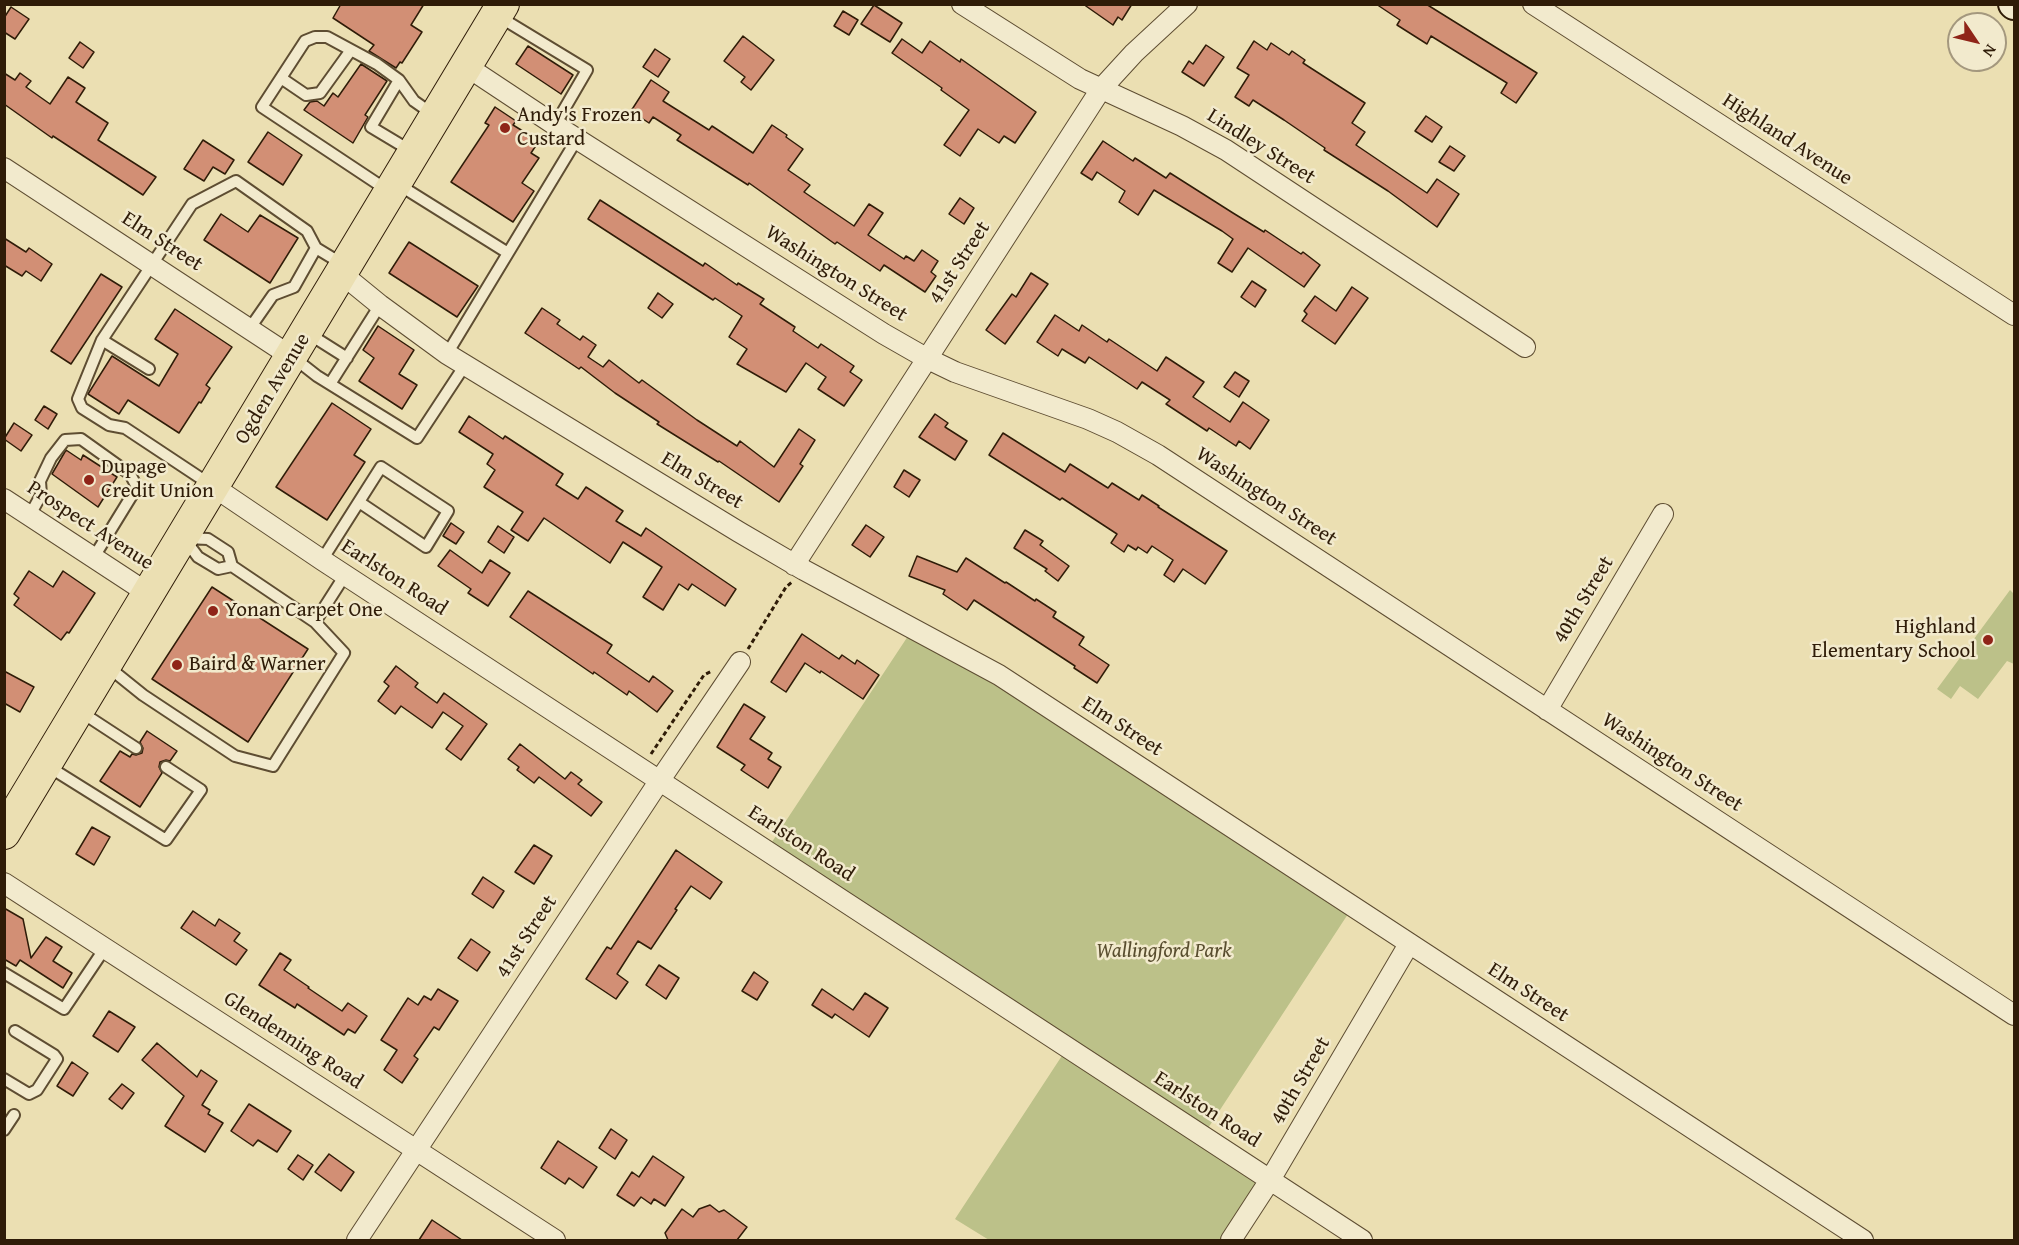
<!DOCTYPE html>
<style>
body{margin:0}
#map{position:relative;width:2019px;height:1245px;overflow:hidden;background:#ebdfb2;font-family:"Gentium Book Plus",serif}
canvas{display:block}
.frame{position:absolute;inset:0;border:6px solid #2f1c08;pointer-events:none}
.north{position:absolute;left:1947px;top:12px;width:60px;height:60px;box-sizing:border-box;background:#f2eacd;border:2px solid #a4987e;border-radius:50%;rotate:125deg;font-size:16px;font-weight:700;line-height:24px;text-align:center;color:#2f1c08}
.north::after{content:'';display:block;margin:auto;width:21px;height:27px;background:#8f2418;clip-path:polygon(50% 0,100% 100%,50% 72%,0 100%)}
</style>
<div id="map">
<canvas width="2019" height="1245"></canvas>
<div class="frame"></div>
<div class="north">N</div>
</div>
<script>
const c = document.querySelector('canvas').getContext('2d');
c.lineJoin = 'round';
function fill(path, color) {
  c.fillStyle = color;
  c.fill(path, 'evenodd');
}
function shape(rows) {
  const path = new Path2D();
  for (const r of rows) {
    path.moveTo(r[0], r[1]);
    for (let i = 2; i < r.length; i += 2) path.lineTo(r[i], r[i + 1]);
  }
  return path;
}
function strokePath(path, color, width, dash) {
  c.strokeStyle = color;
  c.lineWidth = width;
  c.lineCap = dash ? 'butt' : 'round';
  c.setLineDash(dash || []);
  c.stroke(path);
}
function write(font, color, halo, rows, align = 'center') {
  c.font = font + ' "Gentium Book Plus",serif';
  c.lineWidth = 5;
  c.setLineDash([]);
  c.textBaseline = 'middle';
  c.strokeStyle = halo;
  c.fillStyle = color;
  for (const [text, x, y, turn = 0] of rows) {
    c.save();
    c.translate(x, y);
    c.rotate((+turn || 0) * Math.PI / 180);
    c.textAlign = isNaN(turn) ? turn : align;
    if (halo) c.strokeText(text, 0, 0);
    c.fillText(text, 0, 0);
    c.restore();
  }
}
fill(shape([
 [2010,590,2014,594,2014,664,2007,661,1978,699,1960,686,1951,699,1937,689],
 [912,630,1348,914,1199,1142,1260,1182,1222,1240,989,1240,955,1219,1069,1045,768,848]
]), '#bcc189');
const building = shape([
 [341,4,424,4,411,25,422,32,402,63,400,62,396,68,369,51,374,45,333,18,341,4],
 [1083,4,1132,4,1122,20,1118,17,1113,25,1083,4],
 [1376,4,1426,4,1537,73,1516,103,1501,93,1507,83,1431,36,1427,44,1397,25,1400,20,1376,4],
 [874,5,902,23,890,42,861,24,874,5],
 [11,7,29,19,15,39,4,32,4,18,11,7],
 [843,11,858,20,849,35,834,26,843,11],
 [743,36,774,60,751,90,741,82,745,77,724,61,743,36],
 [902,39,922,53,930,41,960,62,961,59,1036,112,1015,143,1004,136,999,143,978,129,960,156,944,145,969,110,941,90,942,88,892,53,902,39],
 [1254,41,1267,50,1271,43,1289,55,1292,51,1305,60,1303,63,1365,103,1352,123,1365,132,1356,145,1427,193,1437,179,1459,194,1437,227,1388,191,1324,150,1325,148,1284,120,1253,100,1249,106,1235,97,1249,75,1237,68,1254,41],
 [80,42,94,52,83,68,69,58,80,42],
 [1206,45,1224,57,1204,86,1182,72,1189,61,1193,64,1206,45],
 [528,46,573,75,561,94,516,64,528,46],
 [655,49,670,59,658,77,643,67,655,49],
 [361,64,387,81,365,115,368,117,353,143,304,110,310,102,317,101,324,106,333,93,338,97,361,64],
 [4,73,15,80,20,73,31,81,26,87,50,104,68,77,85,88,76,102,108,123,98,140,156,177,143,195,53,136,52,138,4,104,4,73],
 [651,80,669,92,663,101,709,130,712,126,753,153,772,125,787,135,786,137,803,149,788,170,810,185,804,192,854,226,869,204,883,213,868,235,904,259,906,256,914,261,922,250,938,261,931,272,936,276,925,292,884,265,880,271,837,242,835,244,749,183,748,185,677,140,681,135,653,117,649,123,631,111,651,80],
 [495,107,516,121,513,125,539,141,531,153,539,158,522,183,534,191,513,222,451,182,489,125,485,123,495,107],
 [1426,116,1442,127,1432,142,1415,131,1426,116],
 [268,132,302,155,283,185,248,162,268,132],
 [203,140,234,160,225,174,213,167,204,181,184,169,203,140],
 [1103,141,1133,161,1135,158,1166,178,1170,173,1233,213,1264,232,1265,230,1301,254,1303,252,1320,265,1304,287,1248,248,1232,272,1218,263,1233,239,1222,231,1154,190,1138,215,1119,202,1125,191,1097,172,1092,180,1081,173,1103,141],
 [1450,146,1465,156,1454,171,1439,162,1450,146],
 [960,198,974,208,964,224,949,214,960,198],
 [600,200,703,266,705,263,737,285,738,283,764,299,760,304,795,327,793,331,818,348,821,344,854,366,850,372,862,380,844,406,818,389,826,377,806,363,786,392,737,364,747,349,729,337,742,316,715,298,713,300,588,219,600,200],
 [221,214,248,232,260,215,298,238,270,283,204,240,221,214],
 [4,238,26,252,29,248,52,264,41,281,26,271,22,276,4,265,4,238],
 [409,242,478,286,457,317,389,273,409,242],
 [1031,273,1048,284,1005,344,986,330,1012,294,1016,297,1031,273],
 [101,274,122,287,71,364,51,351,101,274],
 [1252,281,1266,290,1255,307,1241,297,1252,281],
 [1352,287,1368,298,1335,344,1302,321,1307,314,1304,311,1315,296,1336,311,1352,287],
 [658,293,673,304,662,318,648,308,658,293],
 [542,308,560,320,557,324,580,340,583,336,596,345,588,357,603,367,609,360,639,383,642,380,697,420,737,446,740,441,774,467,799,429,815,440,800,464,803,466,779,502,719,461,718,462,657,424,659,422,615,393,581,367,579,369,525,333,542,308],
 [175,309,232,347,206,385,210,388,201,403,199,402,179,433,128,400,119,414,88,394,112,356,159,386,178,354,155,339,175,309],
 [1055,315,1079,331,1082,325,1107,342,1109,339,1157,371,1166,357,1204,382,1193,397,1230,422,1243,402,1269,420,1250,449,1239,441,1236,446,1209,428,1207,431,1166,404,1170,400,1142,382,1137,389,1089,357,1085,363,1062,349,1058,356,1037,342,1055,315],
 [378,326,414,350,399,374,417,385,402,409,359,381,374,358,363,350,378,326],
 [1235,372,1249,381,1239,397,1224,387,1235,372],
 [332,403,371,429,354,455,365,462,327,520,276,487,332,403],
 [44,406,57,414,48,429,35,420,44,406],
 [935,414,948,423,945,427,967,441,955,460,919,437,935,414],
 [469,416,503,439,505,436,563,474,556,485,578,499,586,487,623,511,616,521,641,536,646,528,736,589,725,606,692,584,688,590,679,584,663,610,643,597,662,567,623,542,610,563,544,518,528,541,511,530,523,512,484,487,495,470,487,464,493,454,459,432,469,416],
 [14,423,32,435,21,451,4,439,14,423],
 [1003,433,1065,472,1070,464,1108,488,1112,483,1139,500,1142,495,1159,506,1158,507,1227,551,1205,584,1183,569,1174,582,1164,575,1173,560,1152,546,1147,553,1138,547,1136,550,1128,545,1124,552,1111,543,1117,534,1062,498,1060,500,989,455,1003,433],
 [66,450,81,460,83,455,117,477,98,507,52,474,66,450],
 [904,470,920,480,909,497,894,487,904,470],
 [451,523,464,532,456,544,443,536,451,523],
 [866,525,884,537,870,557,852,545,866,525],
 [498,526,514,537,504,553,488,542,498,526],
 [1025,530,1043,541,1040,545,1069,566,1058,581,1045,571,1047,569,1014,548,1025,530],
 [450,550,482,573,490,560,510,573,488,606,468,593,471,589,438,566,450,550],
 [917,556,957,572,966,558,1005,583,1006,582,1035,601,1036,599,1056,612,1053,617,1084,637,1079,645,1109,665,1097,683,1074,668,1075,666,974,600,967,610,943,594,945,590,909,576,917,556],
 [29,571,53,587,63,571,95,593,69,633,67,632,61,640,14,605,19,598,14,594,29,571],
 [212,587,308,649,248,742,152,679,212,587],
 [528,591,612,645,607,653,649,682,653,676,673,691,657,712,629,691,627,695,594,672,593,674,510,617,528,591],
 [802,634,839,659,842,655,855,664,857,660,879,675,863,699,821,671,820,673,805,663,786,692,771,682,802,634],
 [396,666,418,683,415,687,437,703,444,693,487,724,461,760,446,749,463,726,443,712,432,728,401,706,395,714,378,701,389,686,384,682,396,666],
 [4,671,34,687,20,712,4,703,4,671],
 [744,704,765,717,750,739,772,753,768,759,781,767,768,788,741,770,745,765,717,747,744,704],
 [147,731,177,751,170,761,166,760,160,762,159,767,162,773,140,807,100,781,120,751,130,757,132,754,136,755,142,753,143,748,140,742,147,731],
 [520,744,565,779,571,772,582,780,578,784,602,802,591,816,539,777,534,783,517,770,519,767,508,759,520,744],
 [92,827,110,837,94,865,76,854,92,827],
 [534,845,552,856,534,884,515,872,534,845],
 [676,850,722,882,710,899,691,886,675,909,677,910,651,949,638,941,617,974,628,982,616,999,586,979,607,947,611,949,676,850],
 [483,877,504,891,493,908,472,894,483,877],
 [4,908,23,919,31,958,46,937,62,947,53,961,72,973,63,988,20,960,16,966,4,959,4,908],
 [193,911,215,926,219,919,240,933,234,941,247,950,236,965,181,928,193,911],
 [471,939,490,952,477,971,458,958,471,939],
 [280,953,291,960,284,970,309,987,308,988,342,1011,348,1003,367,1016,355,1033,348,1029,344,1035,297,1004,295,1008,259,985,280,953],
 [659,965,679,978,666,999,646,985,659,965],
 [754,972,768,982,757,1000,742,991,754,972],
 [438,989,458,1001,439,1030,434,1027,414,1056,418,1059,402,1083,384,1070,397,1050,381,1040,408,998,418,1005,424,996,431,1000,438,989],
 [822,989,853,1010,865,993,888,1008,869,1037,835,1014,832,1018,812,1005,822,989],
 [109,1011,135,1027,118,1052,93,1036,109,1011],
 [157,1043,197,1077,201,1070,217,1081,202,1105,210,1110,208,1114,223,1123,205,1152,165,1126,184,1096,142,1060,157,1043],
 [72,1062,88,1073,73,1096,57,1086,72,1062],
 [122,1084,134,1093,122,1109,109,1099,122,1084],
 [249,1104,291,1131,277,1152,258,1140,253,1146,231,1131,249,1104],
 [611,1129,627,1140,615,1159,599,1148,611,1129],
 [558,1141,597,1167,583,1188,569,1178,565,1184,541,1168,558,1141],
 [329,1154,354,1172,341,1191,315,1172,329,1154],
 [298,1155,313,1165,303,1180,288,1169,298,1155],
 [653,1156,684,1177,665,1206,654,1199,651,1204,641,1197,634,1206,617,1195,632,1172,639,1177,653,1156],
 [710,1205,719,1212,724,1210,747,1227,737,1240,668,1240,665,1233,682,1209,693,1217,699,1209,710,1205],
 [432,1220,462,1240,419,1240,432,1220]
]);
fill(building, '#d28f75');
strokePath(building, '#2f1c08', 1.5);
const lane = shape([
 [498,16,587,70,555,125],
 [281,78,306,95,320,93,351,50],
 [399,80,371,127,411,151],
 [396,183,508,253],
 [387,190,262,107,305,41,315,37,327,37,377,64,399,80,414,101,434,115],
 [250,328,273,295,294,287,316,248],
 [309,334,347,358],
 [102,340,78,399,82,408,109,425,125,428,211,485],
 [447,354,577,139],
 [294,358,317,376,417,438,465,365],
 [149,369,102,340,192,204,236,181,307,231,316,248,344,265],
 [330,384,380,305],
 [30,515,41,495,40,481,51,458,65,440,81,439,130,474,137,487,94,557],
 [187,538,208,539,228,552,232,566,315,622,345,575],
 [186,541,198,557,218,569,232,566],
 [322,560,381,467,448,511,426,547,359,502],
 [107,666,143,695,235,756,273,766,344,653,315,622],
 [81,712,136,748],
 [46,765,166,840,201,790,166,767],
 [4,973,64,1009,105,948],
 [4,1079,29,1094,37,1090,57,1059,54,1055,15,1031],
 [4,1130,14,1115]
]);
const street = shape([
 [962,4,1080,79,1182,126,1226,150,1525,347],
 [1533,4,2014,315],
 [466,66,555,125,884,334,926,358,955,372,1088,419,1117,432,1158,455,2014,1015],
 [4,168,292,357],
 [342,274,380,305,447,354,739,532,804,570,999,675,1863,1240],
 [214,487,322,560,1362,1240],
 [4,499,149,594],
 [794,565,1101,89,1134,53,1187,4],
 [1547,710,1663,514],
 [4,883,555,1240],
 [357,1240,660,780,740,662],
 [1231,1240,1270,1180,1409,944]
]);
const secondary = shape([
 [2013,4,2014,5]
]);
const primary = shape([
 [4,833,503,4]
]);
strokePath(lane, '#5e4d32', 14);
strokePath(street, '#5e4d32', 22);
strokePath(secondary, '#2f1c08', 32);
strokePath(primary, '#2f1c08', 34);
strokePath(shape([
 [748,649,786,587,792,582],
 [651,754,704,675,712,671]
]), '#2f1c08', 3, [4.5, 3]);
strokePath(lane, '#f2eacd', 10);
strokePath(street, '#f2eacd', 20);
strokePath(secondary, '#f2eacd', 28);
strokePath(primary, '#ebdfb2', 32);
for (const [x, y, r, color] of [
 [505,128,6,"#8f2418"],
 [89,480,6,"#8f2418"],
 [213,611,6,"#8f2418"],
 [1988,640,6,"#8f2418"],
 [177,665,6,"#8f2418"]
]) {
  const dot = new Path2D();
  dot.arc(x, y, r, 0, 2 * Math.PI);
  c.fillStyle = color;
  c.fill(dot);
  strokePath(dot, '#f2eacd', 2);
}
write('21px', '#2f1c08', '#f2eacd', [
 ["Andy's Frozen",517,116],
 ["Custard",517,140],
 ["Dupage",101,468],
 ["Credit Union",101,492],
 ["Yonan Carpet One",225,611],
 ["Highland",1976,628,"right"],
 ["Elementary School",1976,652,"right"],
 ["Baird & Warner",189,665]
], 'left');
write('21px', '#2f1c08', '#f2eacd', [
 ["Highland Avenue",1787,140,33],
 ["Lindley Street",1261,147,32],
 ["Elm Street",162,242,33],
 ["41st Street",960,263,-57],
 ["Washington Street",836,274,32],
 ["Ogden Avenue",273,389,-59],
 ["Elm Street",702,481,31],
 ["Washington Street",1266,497,33],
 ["Prospect Avenue",90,526,33],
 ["Earlston Road",394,578,33],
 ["40th Street",1584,600,-59],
 ["Elm Street",1122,727,33],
 ["Washington Street",1672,763,33],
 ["Earlston Road",801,844,33],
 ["41st Street",527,937,-57],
 ["Elm Street",1528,993,33],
 ["Glendenning Road",293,1041,33],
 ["40th Street",1301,1081,-60],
 ["Earlston Road",1207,1110,33]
]);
write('italic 21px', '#594e2f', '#f2eacd', [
 ["Wallingford Park",1164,952]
]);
</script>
